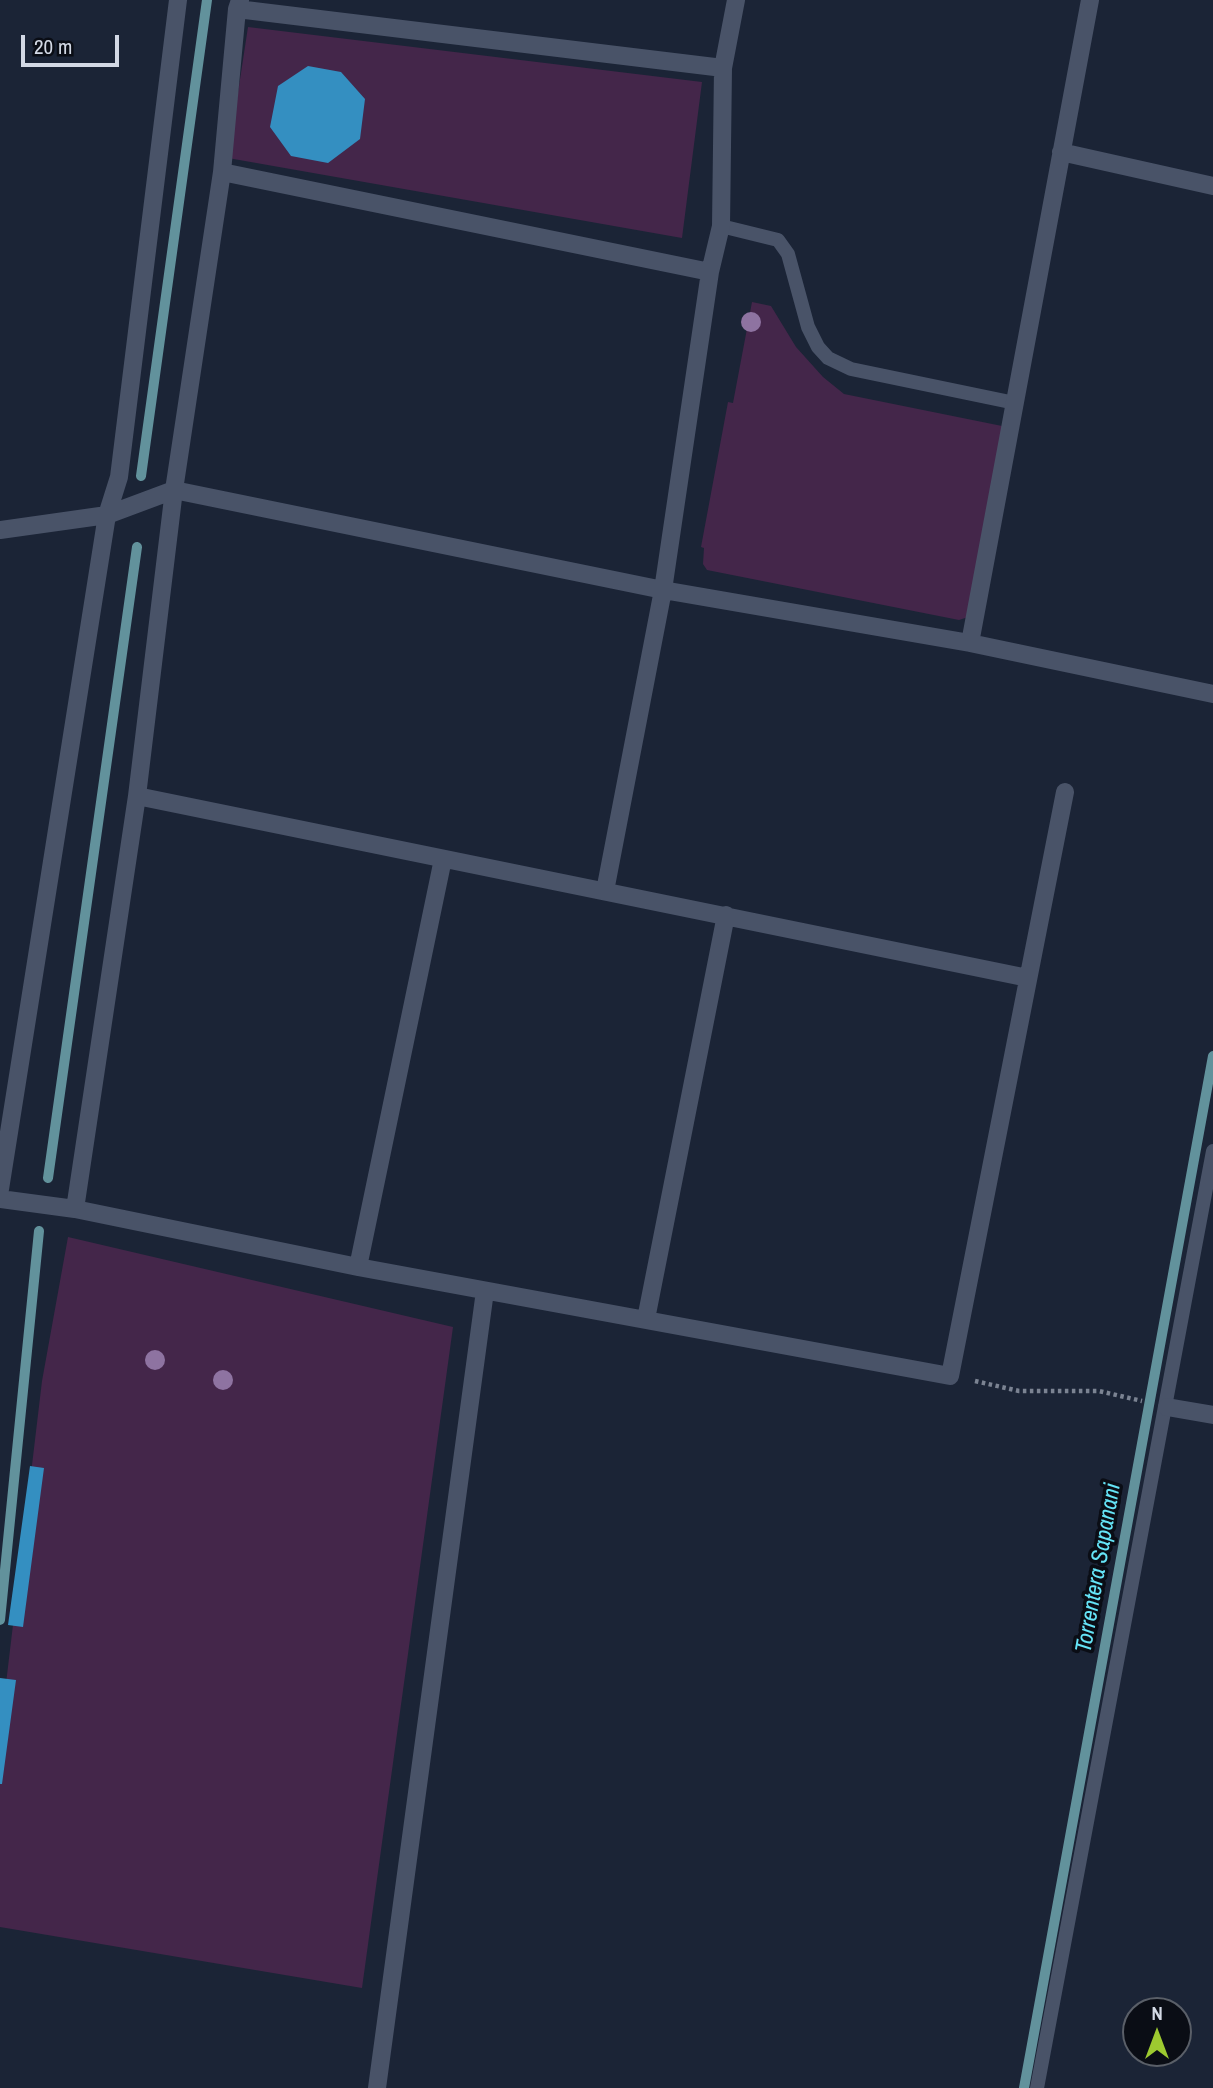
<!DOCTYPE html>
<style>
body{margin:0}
#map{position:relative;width:1213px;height:2088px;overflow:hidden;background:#1b2436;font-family:"Archivo Narrow",sans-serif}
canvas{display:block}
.north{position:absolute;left:1122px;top:1997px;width:70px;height:70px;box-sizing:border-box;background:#0a0d15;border:2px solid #5a5f68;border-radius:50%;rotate:0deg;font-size:19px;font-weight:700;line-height:28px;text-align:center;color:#d3d9e5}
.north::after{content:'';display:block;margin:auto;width:24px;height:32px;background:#9dca30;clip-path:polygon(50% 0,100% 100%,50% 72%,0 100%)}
.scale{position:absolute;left:21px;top:35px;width:98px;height:32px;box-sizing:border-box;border:4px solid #d3d9e5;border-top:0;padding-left:9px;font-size:21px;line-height:24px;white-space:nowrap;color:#d3d9e5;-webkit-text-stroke:5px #0a0d15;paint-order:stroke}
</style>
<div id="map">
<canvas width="1213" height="2088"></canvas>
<div class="north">N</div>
<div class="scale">20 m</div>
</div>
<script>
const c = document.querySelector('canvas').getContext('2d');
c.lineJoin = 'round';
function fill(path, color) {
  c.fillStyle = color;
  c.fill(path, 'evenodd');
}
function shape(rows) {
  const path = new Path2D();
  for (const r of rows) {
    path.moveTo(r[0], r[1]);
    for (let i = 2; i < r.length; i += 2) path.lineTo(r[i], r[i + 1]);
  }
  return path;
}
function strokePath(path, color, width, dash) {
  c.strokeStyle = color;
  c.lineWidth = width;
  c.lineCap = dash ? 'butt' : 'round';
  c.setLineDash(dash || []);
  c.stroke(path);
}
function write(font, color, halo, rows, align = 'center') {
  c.font = font + ' "Archivo Narrow",sans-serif';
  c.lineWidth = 7;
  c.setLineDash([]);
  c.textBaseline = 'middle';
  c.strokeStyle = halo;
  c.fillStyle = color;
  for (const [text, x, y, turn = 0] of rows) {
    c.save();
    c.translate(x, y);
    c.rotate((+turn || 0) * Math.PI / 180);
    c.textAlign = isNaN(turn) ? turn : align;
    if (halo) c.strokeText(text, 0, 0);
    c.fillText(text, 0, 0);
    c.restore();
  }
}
fill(shape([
 [248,27,702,82,682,238,228,158],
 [752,302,771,306,796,347,823,377,844,394,1007,427,968,617,959,620,707,570,703,564,704,548,701,547,728,402,733,403],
 [68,1237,453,1327,362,1988,0,1927,0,1734,42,1381]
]), '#44264a');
strokePath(shape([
 [141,476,207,0],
 [48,1178,137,547],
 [0,1620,39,1231],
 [1024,2088,1213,1056]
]), '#62929c', 10);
fill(shape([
 [308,66,341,72,365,99,360,139,328,163,291,156,270,127,278,86],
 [30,1466,44,1468,23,1627,8,1625],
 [0,1678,16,1680,2,1784,0,1784]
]), '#348fc1');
strokePath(shape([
 [975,1381,1019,1391,1099,1391,1142,1401]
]), '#7b8392', 4.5, [3.5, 3.5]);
strokePath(shape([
 [721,226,778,240,788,254,808,327,818,347,828,358,851,369,1015,403],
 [1037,2088,1213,1151]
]), '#495368', 14);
strokePath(shape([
 [237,9,723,68],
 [1061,152,1213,186],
 [222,172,710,272],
 [0,530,107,515,174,490,663,590,970,643,1213,694],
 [970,643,1090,0],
 [137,796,1028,978],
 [605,891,663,590,710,272,721,226,723,68,736,0],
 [0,1189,107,515,119,477,178,0],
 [0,1199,75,1209,358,1267,950,1376,1065,792],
 [75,1209,137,796,174,490,222,172,237,9,240,0],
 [358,1267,443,859],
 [646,1319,726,915],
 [1167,1407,1213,1415],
 [377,2088,485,1291]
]), '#495368', 18);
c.fillStyle = '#8e73a1';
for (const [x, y] of [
 [751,322],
 [155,1360],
 [223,1380]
]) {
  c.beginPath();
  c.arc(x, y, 10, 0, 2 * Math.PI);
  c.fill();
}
write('italic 23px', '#65e4f7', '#0a0d15', [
 ["Torrentera Sapanani",1099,1568,-80]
]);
</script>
